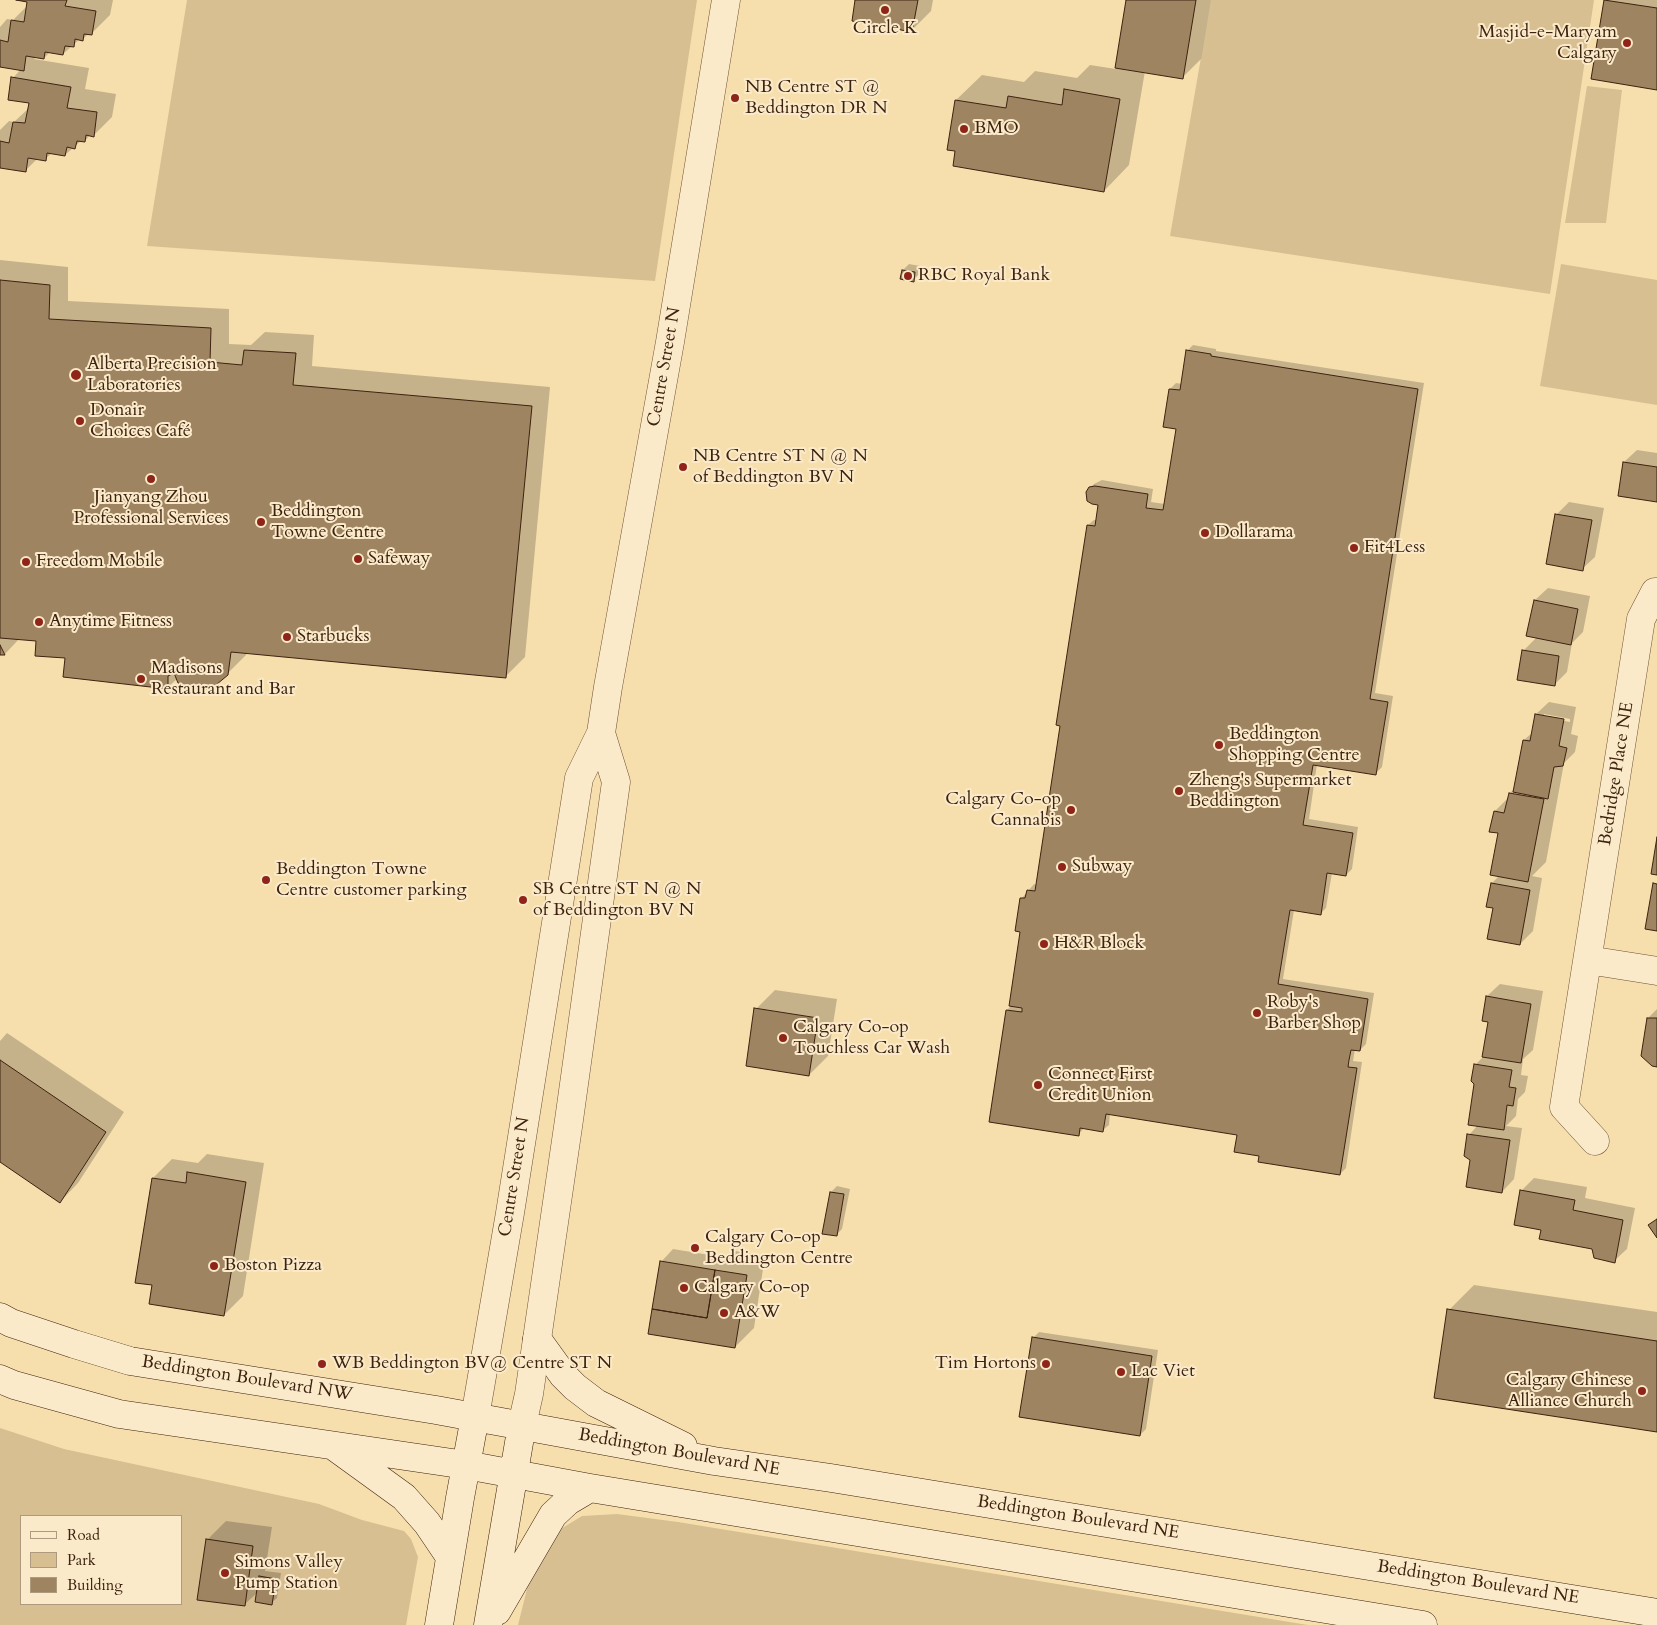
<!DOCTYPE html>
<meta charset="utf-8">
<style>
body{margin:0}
#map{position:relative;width:1657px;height:1625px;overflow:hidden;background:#f7dfad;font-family:Cardo,serif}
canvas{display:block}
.legend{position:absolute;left:20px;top:1515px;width:162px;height:90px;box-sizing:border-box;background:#faeaca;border:1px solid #ae9a7f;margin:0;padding:6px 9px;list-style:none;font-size:15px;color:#3d220f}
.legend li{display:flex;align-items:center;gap:10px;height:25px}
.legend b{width:25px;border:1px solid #ae9a7f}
</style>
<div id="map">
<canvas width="1657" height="1625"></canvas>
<ul class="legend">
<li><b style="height:6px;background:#faeaca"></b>Road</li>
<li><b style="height:14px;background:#d7bf92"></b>Park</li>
<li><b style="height:14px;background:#9e8461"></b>Building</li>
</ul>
</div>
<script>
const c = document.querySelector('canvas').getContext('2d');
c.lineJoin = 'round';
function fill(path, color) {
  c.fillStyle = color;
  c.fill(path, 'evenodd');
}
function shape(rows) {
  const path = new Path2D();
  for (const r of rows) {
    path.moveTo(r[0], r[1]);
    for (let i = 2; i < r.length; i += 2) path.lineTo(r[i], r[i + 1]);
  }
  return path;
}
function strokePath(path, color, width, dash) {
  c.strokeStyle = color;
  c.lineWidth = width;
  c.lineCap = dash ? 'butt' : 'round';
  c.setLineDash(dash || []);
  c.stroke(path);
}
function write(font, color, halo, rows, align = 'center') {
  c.font = font + ' Cardo,serif';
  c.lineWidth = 4;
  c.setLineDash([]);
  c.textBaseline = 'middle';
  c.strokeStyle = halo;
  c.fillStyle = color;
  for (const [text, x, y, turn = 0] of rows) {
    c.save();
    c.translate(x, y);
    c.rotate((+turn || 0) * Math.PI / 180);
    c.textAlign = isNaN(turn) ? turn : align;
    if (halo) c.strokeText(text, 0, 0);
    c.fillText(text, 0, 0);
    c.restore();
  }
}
fill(shape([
 [187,0,697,0,655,281,147,246],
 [1211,0,1594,0,1550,294,1170,236],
 [1587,86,1622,90,1606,223,1565,223],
 [1561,264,1657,280,1657,405,1540,386],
 [0,1428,64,1449,319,1504,362,1520,404,1531,411,1539,418,1557,406,1625,0,1625],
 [21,1516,181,1516,181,1604,21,1604],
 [617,1514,678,1522,1308,1625,518,1625,528,1585,559,1530,582,1516]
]), '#d7bf92');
fill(shape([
 [23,0,113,0,110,15,91,34,89,33,83,39,80,39,63,54,50,52,44,58,36,57,34,59,89,68,85,89,116,94,112,117,93,136,90,135,85,141,82,140,65,155,52,153,45,159,38,158,25,171,0,167,0,130,9,121,14,122,30,107,30,102,13,78,21,69,0,66,0,27,7,19,13,20,28,5,29,1],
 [857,0,933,0,931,11,912,30],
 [1127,0,1211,0,1201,59,1182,78,1145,71,1129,165,1104,191,956,150,956,100,982,75,1024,82,1035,71,1077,78,1090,65,1116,69],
 [1606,0,1657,0,1657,88,1593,78],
 [0,260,68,267,68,301,229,309,229,344,251,345,265,332,314,335,312,366,550,387,525,657,506,676,247,652,246,655,227,674,178,678,167,688,67,657,38,640,20,638,5,654,0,653],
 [909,264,920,266,919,274,913,280,903,270],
 [1193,345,1216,349,1216,351,1424,383,1375,693,1393,696,1382,767,1376,773,1317,764,1309,819,1358,827,1352,869,1346,875,1332,873,1326,908,1320,914,1294,910,1283,979,1374,993,1366,1044,1360,1050,1355,1049,1353,1061,1362,1062,1346,1168,1340,1174,1238,1134,1110,1113,1109,1125,1103,1130,1084,1128,1078,1135,1007,1010,1012,1005,1022,931,1022,898,1034,884,1037,885,1062,725,1088,525,1094,520,1097,520,1100,504,1088,490,1094,484,1102,480,1153,489,1151,502,1165,504,1177,428,1170,389,1176,383,1182,384,1187,351],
 [1637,450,1657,453,1657,501,1624,462],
 [1569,502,1604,508,1595,557,1582,569,1556,515],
 [1548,588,1590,596,1583,632,1572,643,1567,672,1554,685,1523,651,1537,637,1535,600],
 [1549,702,1576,707,1571,734,1578,736,1575,752,1564,763,1546,862,1532,876,1542,878,1533,931,1520,944,1495,907,1488,906,1492,883,1499,876,1499,832,1495,811,1509,797,1510,793,1515,788,1524,740,1533,732,1536,714],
 [1544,714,1570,719,1570,722,1544,717],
 [1500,984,1543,991,1533,1050,1523,1059,1521,1075,1528,1076,1525,1092,1518,1099,1516,1116,1506,1126,1522,1128,1514,1179,1502,1192,1471,1159,1469,1135,1478,1125,1475,1065,1483,1057,1489,1022,1487,996],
 [775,990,837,999,828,1056,809,1075,756,1009],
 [1657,1009,1657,1065,1648,1018],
 [7,1033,124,1112,78,1183,60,1202,0,1160,0,1041],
 [207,1154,264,1163,243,1296,224,1315,154,1284,153,1178,172,1159,198,1163],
 [1534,1178,1587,1187,1585,1198,1635,1208,1627,1249,1614,1261,1593,1248,1543,1229,1515,1224,1522,1190],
 [837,1186,850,1189,842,1229,836,1235,831,1192],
 [673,1249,728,1258,735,1251,765,1256,754,1328,735,1347,661,1262],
 [1474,1285,1657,1312,1657,1431,1449,1310],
 [1039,1332,1158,1350,1146,1429,1140,1435,1033,1338],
 [226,1521,272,1527,265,1571,281,1573,277,1598,271,1603,258,1592,244,1605,207,1540]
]), '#0003');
const building = shape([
 [16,0,67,0,65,6,96,11,92,35,84,34,83,41,75,39,74,47,65,46,63,55,45,52,44,59,26,56,24,71,0,67,0,40,8,42,11,20,24,22,27,2,16,0],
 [855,0,918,0,912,32,852,21,855,0],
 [1126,0,1196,0,1183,79,1115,68,1126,0],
 [1604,0,1657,8,1657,90,1591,79,1604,0],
 [11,77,71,87,67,108,97,112,94,137,86,135,85,142,77,141,75,149,67,147,65,156,47,153,46,161,28,158,26,172,0,168,0,141,9,143,13,122,25,123,29,103,8,100,11,77],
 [1064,89,1120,99,1104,192,953,166,955,151,947,150,955,100,1006,108,1008,96,1062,105,1064,89],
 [902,270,915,272,914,282,900,279,902,270],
 [0,280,50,285,49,319,211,328,210,362,242,365,244,350,296,353,293,385,532,406,506,678,231,652,228,675,211,689,192,691,178,683,174,673,168,676,168,689,63,677,65,658,35,656,36,641,0,638,0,280],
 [1186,350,1211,354,1211,356,1418,389,1370,699,1388,702,1376,775,1313,765,1303,825,1353,833,1346,876,1327,873,1321,915,1290,910,1278,984,1368,999,1360,1051,1351,1050,1349,1060,1348,1067,1357,1068,1340,1175,1258,1162,1259,1156,1234,1152,1237,1135,1106,1114,1103,1132,1080,1128,1079,1136,989,1122,1006,1010,1022,1012,1022,1008,1009,1006,1020,932,1015,931,1020,898,1025,898,1027,890,1035,891,1060,726,1056,725,1087,525,1095,526,1098,505,1092,504,1087,501,1086,492,1089,487,1095,486,1148,494,1146,508,1163,510,1176,429,1163,427,1169,389,1180,390,1186,350],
 [1623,462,1657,467,1657,502,1618,496,1623,462],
 [1555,514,1592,520,1583,571,1546,564,1555,514],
 [1534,600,1578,609,1571,645,1526,636,1534,600],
 [0,645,5,655,0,655,0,645],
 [1522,650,1559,656,1555,686,1517,680,1522,650],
 [1535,714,1564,719,1559,746,1567,748,1563,766,1554,767,1548,799,1513,792,1523,740,1530,741,1535,714],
 [1509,793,1544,799,1528,882,1490,875,1498,833,1489,832,1494,811,1504,813,1509,793],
 [1657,837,1657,875,1651,874,1657,837],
 [1491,883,1530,890,1520,945,1487,939,1493,908,1486,907,1491,883],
 [1653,883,1657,884,1657,931,1645,929,1653,883],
 [1486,996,1531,1004,1521,1063,1482,1057,1488,1022,1482,1021,1486,996],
 [754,1008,818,1018,809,1076,746,1066,754,1008],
 [1647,1018,1657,1018,1657,1067,1652,1066,1641,1056,1647,1018],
 [0,1060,106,1132,60,1203,0,1162,0,1060],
 [1474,1064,1512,1070,1509,1087,1516,1088,1513,1106,1507,1105,1504,1130,1468,1125,1474,1084,1471,1081,1474,1064],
 [1467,1134,1510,1140,1502,1193,1466,1187,1470,1160,1464,1156,1467,1134],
 [187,1172,246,1182,224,1316,149,1304,152,1285,135,1283,152,1178,186,1183,187,1172],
 [1520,1190,1575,1200,1573,1210,1623,1220,1615,1263,1594,1258,1592,1249,1539,1239,1541,1230,1514,1225,1520,1190],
 [830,1192,844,1194,837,1236,822,1234,830,1192],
 [1657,1219,1657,1238,1648,1225,1657,1219],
 [660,1261,715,1270,707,1318,652,1309,660,1261],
 [715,1270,747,1275,735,1348,648,1334,652,1309,707,1318,715,1270],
 [1447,1309,1657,1341,1657,1432,1434,1398,1447,1309],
 [1032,1337,1152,1356,1140,1436,1019,1417,1032,1337],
 [206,1539,253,1546,245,1606,197,1600,206,1539],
 [259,1576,276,1579,272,1605,255,1602,259,1576]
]);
fill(building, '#9e8461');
strokePath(building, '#3d220f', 1);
const minor = shape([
 [1588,960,1657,971],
 [1595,1141,1564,1107,1641,619,1655,592,1657,592]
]);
const tertiary = shape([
 [475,1417,510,1213,579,778,601,733,608,687,670,342,726,0],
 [522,1425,529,1394,569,1120,616,782,601,733]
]);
const secondary = shape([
 [0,1317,11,1323,74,1344,130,1361,436,1410,714,1461,831,1478,1657,1613],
 [537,1339,563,1375,575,1387,596,1403,683,1446],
 [0,1379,14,1385,119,1414,466,1465,590,1488,1423,1625],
 [335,1447,404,1497,427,1523,450,1557],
 [497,1611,553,1515,568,1501,590,1488],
 [439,1625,460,1498,475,1417],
 [488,1625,522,1425]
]);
strokePath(minor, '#6c5136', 29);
strokePath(tertiary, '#6c5136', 29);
strokePath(secondary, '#3d220f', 29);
strokePath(minor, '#faeaca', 28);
strokePath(tertiary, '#faeaca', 28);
strokePath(secondary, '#faeaca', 28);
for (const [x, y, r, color] of [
 [885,10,5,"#8f2418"],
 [1627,43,5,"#8f2418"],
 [735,98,5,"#8f2418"],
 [964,129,5,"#8f2418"],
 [908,276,5,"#8f2418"],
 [76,375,6,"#8f2418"],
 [80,421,5,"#8f2418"],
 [683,467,5,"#8f2418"],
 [151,479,5,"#8f2418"],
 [261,522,5,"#8f2418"],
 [1205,533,5,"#8f2418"],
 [1354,548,5,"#8f2418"],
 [358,559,5,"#8f2418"],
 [26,562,5,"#8f2418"],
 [39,622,5,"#8f2418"],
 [287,637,5,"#8f2418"],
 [141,679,5,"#8f2418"],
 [1219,745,5,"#8f2418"],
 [1179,791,5,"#8f2418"],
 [1071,810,5,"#8f2418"],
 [1062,867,5,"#8f2418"],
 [266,880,5,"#8f2418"],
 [523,900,5,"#8f2418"],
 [1044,944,5,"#8f2418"],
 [1257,1013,5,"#8f2418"],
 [783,1038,5,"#8f2418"],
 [1038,1085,5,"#8f2418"],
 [695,1248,5,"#8f2418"],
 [214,1266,5,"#8f2418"],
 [684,1288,5,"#8f2418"],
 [724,1313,5,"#8f2418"],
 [322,1364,5,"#8f2418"],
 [1046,1364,5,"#8f2418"],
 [1121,1372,5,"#8f2418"],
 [1642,1391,5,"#8f2418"],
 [225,1573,5,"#8f2418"]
]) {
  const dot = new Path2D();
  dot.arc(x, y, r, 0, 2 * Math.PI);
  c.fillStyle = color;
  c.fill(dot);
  strokePath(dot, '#faeaca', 2);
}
write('18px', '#3d220f', '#faeaca', [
 ["Circle K",885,29,"center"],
 ["Masjid-e-Maryam",1617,33,"right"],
 ["Calgary",1617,54,"right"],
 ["NB Centre ST @",745,88],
 ["Beddington DR N",745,109],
 ["BMO",974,129],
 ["RBC Royal Bank",918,276],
 ["Alberta Precision",87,365],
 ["Laboratories",87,386],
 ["Donair",90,411],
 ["Choices Café",90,432],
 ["NB Centre ST N @ N",693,457],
 ["of Beddington BV N",693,478],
 ["Jianyang Zhou",151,498,"center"],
 ["Professional Services",151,519,"center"],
 ["Beddington",271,512],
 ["Towne Centre",271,533],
 ["Dollarama",1215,533],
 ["Fit4Less",1364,548],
 ["Safeway",368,559],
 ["Freedom Mobile",36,562],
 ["Anytime Fitness",49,622],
 ["Starbucks",297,637],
 ["Madisons",151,669],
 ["Restaurant and Bar",151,690],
 ["Beddington",1229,735],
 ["Shopping Centre",1229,756],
 ["Zheng's Supermarket",1189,781],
 ["Beddington",1189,802],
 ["Calgary Co-op",1061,800,"right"],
 ["Cannabis",1061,821,"right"],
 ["Subway",1072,867],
 ["Beddington Towne",276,870],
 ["Centre customer parking",276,891],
 ["SB Centre ST N @ N",533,890],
 ["of Beddington BV N",533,911],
 ["H&R Block",1054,944],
 ["Roby's",1267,1003],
 ["Barber Shop",1267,1024],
 ["Calgary Co-op",793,1028],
 ["Touchless Car Wash",793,1049],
 ["Connect First",1048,1075],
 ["Credit Union",1048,1096],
 ["Calgary Co-op",705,1238],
 ["Beddington Centre",705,1259],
 ["Boston Pizza",224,1266],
 ["Calgary Co-op",694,1288],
 ["A&W",734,1313],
 ["WB Beddington BV@ Centre ST N",332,1364],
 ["Tim Hortons",1036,1364,"right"],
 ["Lac Viet",1131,1372],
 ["Calgary Chinese",1632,1381,"right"],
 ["Alliance Church",1632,1402,"right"],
 ["Simons Valley",235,1563],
 ["Pump Station",235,1584]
], 'left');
write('18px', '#3d220f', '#faeaca', [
 ["Centre Street N",665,367,-80],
 ["Bedridge Place NE",1617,774,-81],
 ["Centre Street N",515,1177,-81],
 ["Beddington Boulevard NW",247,1379,9],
 ["Beddington Boulevard NE",679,1453,10],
 ["Beddington Boulevard NE",1078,1518,9],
 ["Beddington Boulevard NE",1478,1583,9]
]);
</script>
